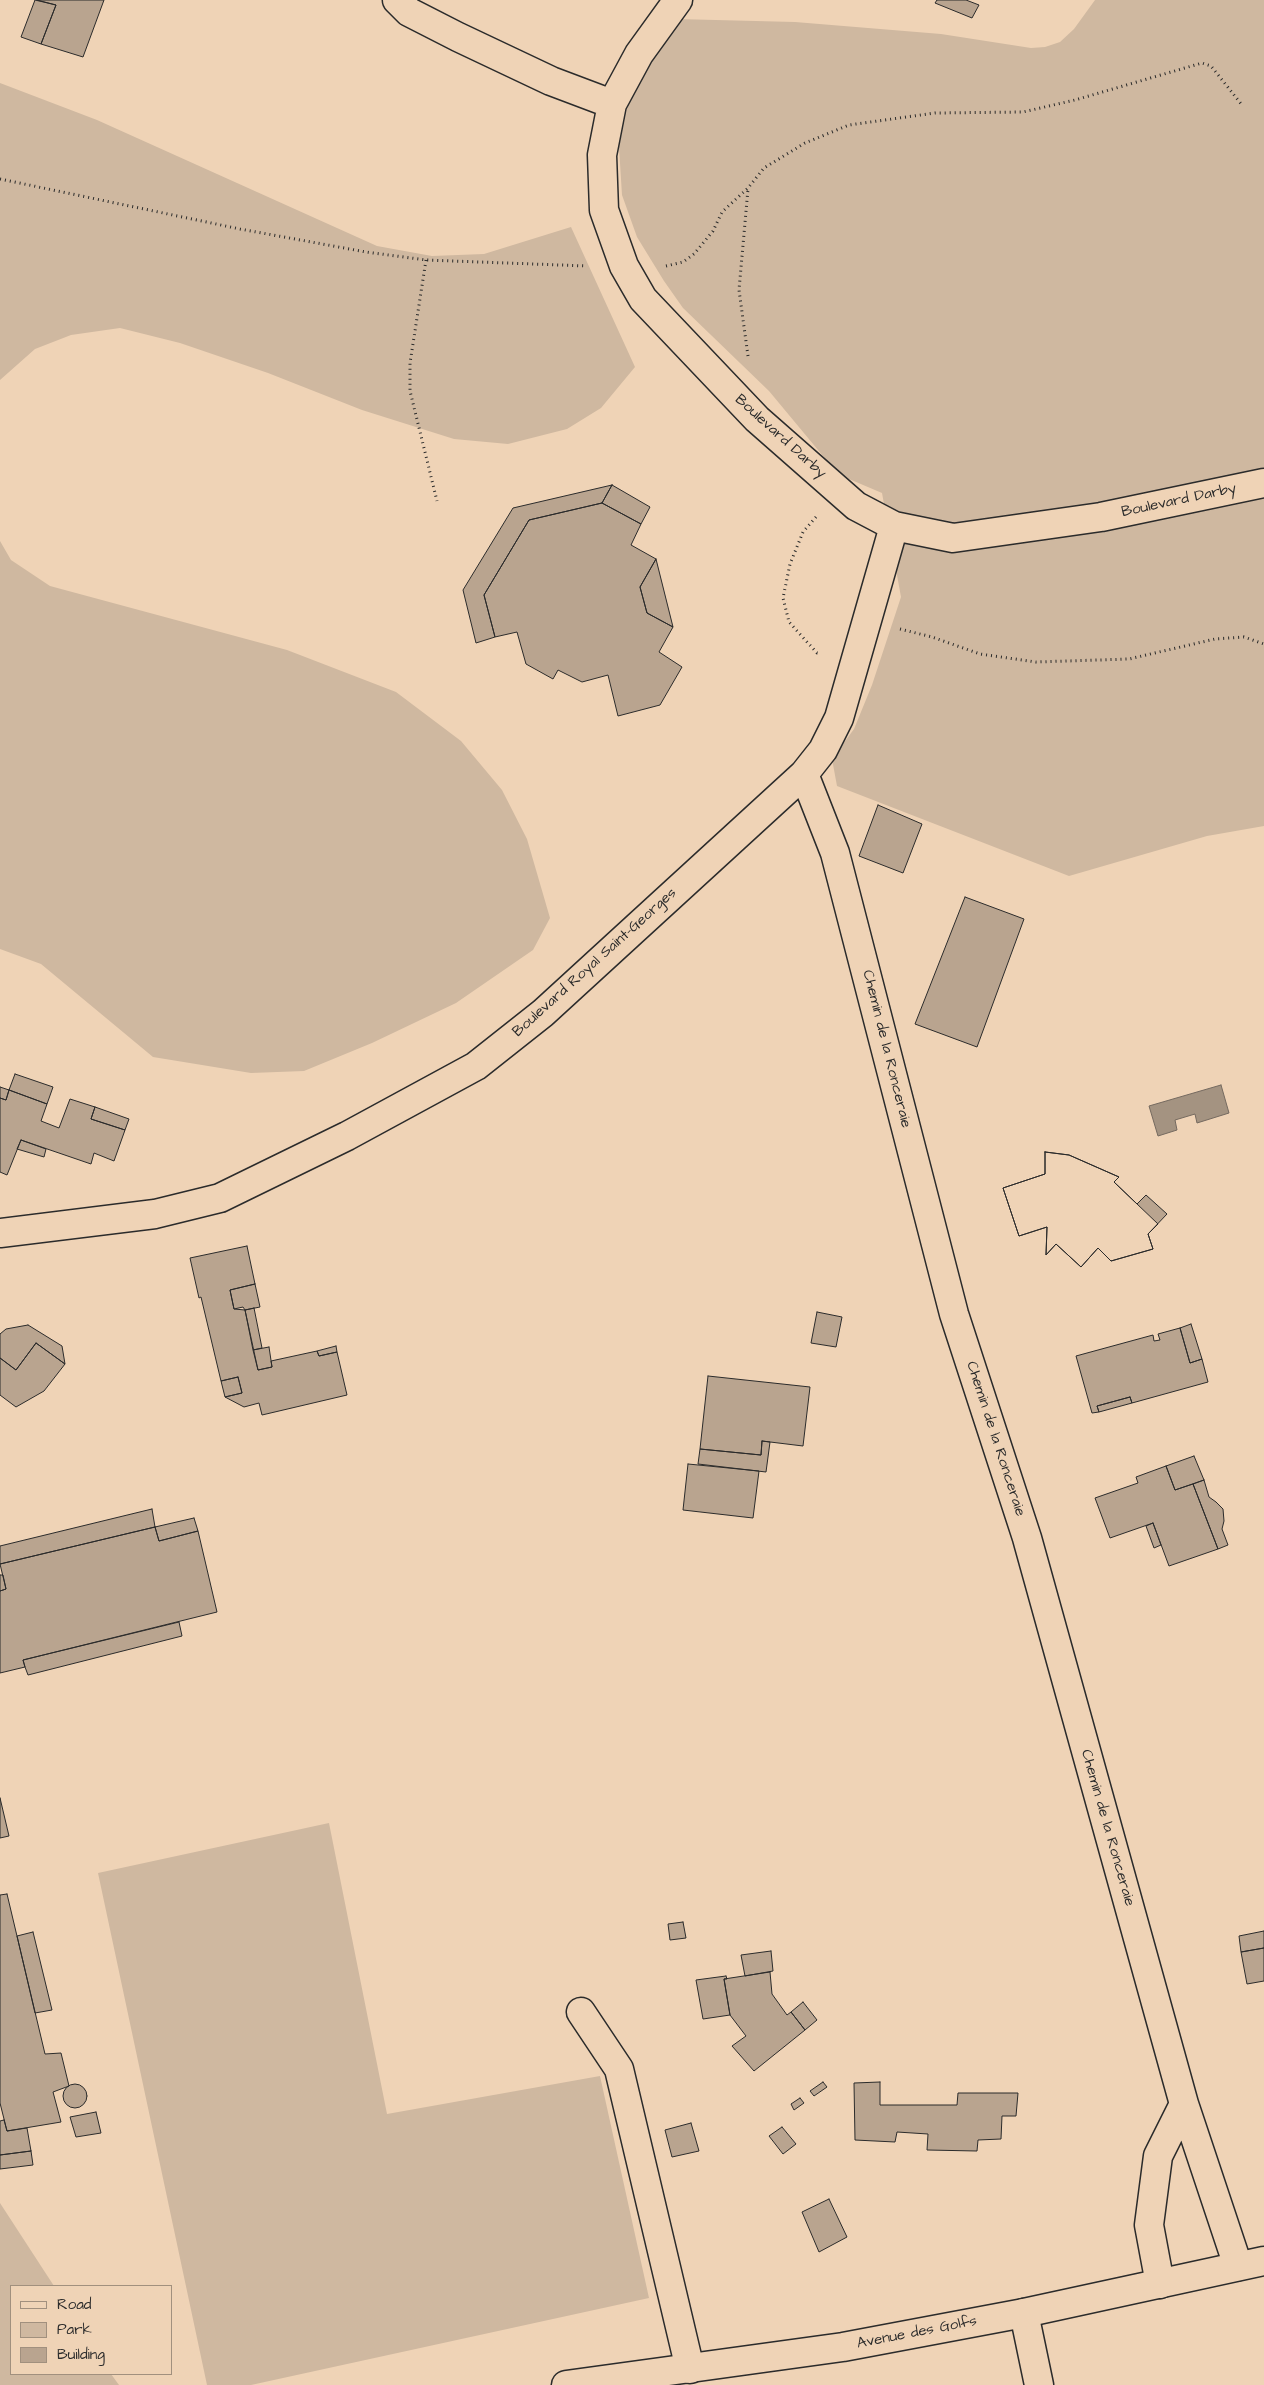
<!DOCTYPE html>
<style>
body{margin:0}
#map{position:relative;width:1264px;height:2385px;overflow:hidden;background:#efd3b6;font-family:"Architects Daughter",sans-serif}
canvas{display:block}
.legend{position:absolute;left:10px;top:2285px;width:162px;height:90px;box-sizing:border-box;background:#efd3b6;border:1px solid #a1907e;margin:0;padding:6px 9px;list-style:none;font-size:15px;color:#2b2b2b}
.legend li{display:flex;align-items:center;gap:10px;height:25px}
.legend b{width:25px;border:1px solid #a1907e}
</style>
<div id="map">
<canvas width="1264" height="2385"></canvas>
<ul class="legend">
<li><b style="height:6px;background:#efd3b6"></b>Road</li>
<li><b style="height:14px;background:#cfb8a0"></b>Park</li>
<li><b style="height:14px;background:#b9a48f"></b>Building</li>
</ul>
</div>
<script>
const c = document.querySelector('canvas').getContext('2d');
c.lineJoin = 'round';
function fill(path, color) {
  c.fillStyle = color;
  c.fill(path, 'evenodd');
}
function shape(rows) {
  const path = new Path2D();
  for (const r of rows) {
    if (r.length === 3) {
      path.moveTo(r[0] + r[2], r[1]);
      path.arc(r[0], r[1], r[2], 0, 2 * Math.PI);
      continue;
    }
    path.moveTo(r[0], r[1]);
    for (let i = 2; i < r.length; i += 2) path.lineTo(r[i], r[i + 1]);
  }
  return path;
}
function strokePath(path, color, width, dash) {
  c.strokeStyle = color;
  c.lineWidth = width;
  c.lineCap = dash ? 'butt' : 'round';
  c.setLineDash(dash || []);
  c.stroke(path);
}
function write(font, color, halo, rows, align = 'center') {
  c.font = font + ' "Architects Daughter",sans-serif';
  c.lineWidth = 5;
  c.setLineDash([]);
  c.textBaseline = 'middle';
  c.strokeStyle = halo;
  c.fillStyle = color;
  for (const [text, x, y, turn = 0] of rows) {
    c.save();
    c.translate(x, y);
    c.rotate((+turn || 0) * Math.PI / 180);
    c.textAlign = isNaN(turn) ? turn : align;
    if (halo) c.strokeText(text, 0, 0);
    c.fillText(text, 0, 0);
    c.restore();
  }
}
fill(shape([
 [1095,0,1264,0,1264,826,1207,836,1069,876,837,786,832,759,854,729,872,685,901,597,882,493,849,479,828,462,769,391,683,308,664,281,637,237,622,195,619,147,629,100,676,19,795,22,941,34,1031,48,1045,47,1060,42,1074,29],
 [0,83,97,120,377,246,432,256,484,254,571,227,635,367,601,408,567,429,508,444,454,439,362,410,268,373,180,343,120,328,71,335,35,349,0,380],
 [0,541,11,560,50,586,287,650,396,692,461,741,502,790,527,839,550,918,533,950,456,1003,372,1043,304,1071,251,1073,153,1057,41,964,0,949],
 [329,1823,387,2114,600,2076,649,2298,251,2385,207,2385,98,1873],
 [0,2203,54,2286,11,2286,11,2374,111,2374,119,2385,0,2385]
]), '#cfb8a0');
const water = shape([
 [1221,1085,1229,1113,1197,1123,1195,1114,1175,1120,1177,1130,1158,1136,1149,1106,1221,1085]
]);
fill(water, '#a49381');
strokePath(water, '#74695f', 1);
const building = shape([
 [35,0,56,5,41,44,21,37,35,0],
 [37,0,104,0,83,57,41,44,56,5,37,0],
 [937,0,966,0,979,5,972,18,935,3,937,0],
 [612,485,650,507,641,524,602,503,612,485],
 [612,485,602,503,529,520,484,595,495,637,476,643,463,590,513,508,612,485],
 [602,503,641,524,631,545,656,559,640,587,647,613,673,627,659,652,682,667,660,705,618,716,608,675,582,682,558,670,553,679,526,664,517,632,495,637,484,595,529,520,602,503],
 [656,559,673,627,647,613,640,587,656,559],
 [878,805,922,824,903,873,859,856,878,805],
 [965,897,1024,919,977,1047,915,1024,965,897],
 [15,1074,53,1087,47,1104,9,1090,15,1074],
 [0,1087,9,1090,6,1100,0,1098,0,1087],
 [9,1090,47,1104,41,1121,59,1128,70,1099,95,1107,91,1119,125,1130,114,1161,94,1153,91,1164,21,1140,7,1175,0,1172,0,1098,6,1100,9,1090],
 [95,1107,129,1119,125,1130,91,1119,95,1107],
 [21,1140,46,1149,44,1157,17,1149,21,1140],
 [1045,1152,1069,1155,1119,1177,1114,1182,1158,1224,1148,1234,1153,1249,1111,1261,1098,1248,1081,1267,1056,1244,1046,1255,1047,1227,1019,1236,1003,1188,1045,1174,1045,1152],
 [1045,1152,1069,1155,1119,1177,1114,1182,1137,1204,1146,1195,1167,1214,1148,1234,1153,1249,1111,1261,1098,1248,1081,1267,1056,1244,1046,1255,1047,1227,1019,1236,1003,1188,1045,1174,1045,1152],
 [247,1246,255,1284,230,1290,234,1309,245,1310,258,1370,272,1367,271,1361,317,1351,319,1356,337,1352,347,1395,262,1415,259,1403,244,1407,225,1397,242,1393,238,1377,221,1381,201,1297,199,1298,190,1258,247,1246],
 [255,1284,260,1307,245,1310,243,1307,234,1309,230,1290,255,1284],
 [254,1308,262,1348,253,1350,245,1310,254,1308],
 [817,1312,842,1317,836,1347,811,1343,817,1312],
 [1191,1324,1202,1359,1190,1363,1180,1328,1191,1324],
 [28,1325,62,1346,65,1364,36,1343,16,1370,0,1358,0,1334,6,1329,28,1325],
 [1180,1328,1190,1363,1202,1359,1208,1382,1132,1403,1130,1397,1097,1406,1099,1412,1092,1413,1076,1356,1153,1335,1154,1341,1160,1340,1158,1334,1180,1328],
 [36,1343,65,1364,44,1391,16,1407,0,1395,0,1358,16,1370,36,1343],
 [336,1346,337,1352,319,1356,317,1351,336,1346],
 [269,1347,272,1367,258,1370,253,1350,269,1347],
 [708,1376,810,1387,803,1446,762,1441,761,1455,700,1449,708,1376],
 [238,1377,242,1393,225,1397,221,1381,238,1377],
 [1130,1397,1132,1403,1099,1412,1097,1406,1130,1397],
 [762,1441,770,1442,766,1472,698,1464,700,1449,761,1455,762,1441],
 [1194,1456,1204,1480,1175,1490,1166,1466,1194,1456],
 [688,1464,759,1471,753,1518,683,1510,688,1464],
 [1166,1466,1175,1490,1193,1484,1218,1549,1169,1566,1153,1523,1110,1538,1095,1498,1138,1483,1136,1477,1166,1466],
 [1204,1480,1209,1497,1216,1502,1223,1509,1224,1521,1222,1529,1228,1545,1218,1549,1193,1484,1204,1480],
 [152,1509,155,1527,0,1564,0,1546,152,1509],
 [194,1518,198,1531,159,1541,155,1527,194,1518],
 [1153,1523,1161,1545,1154,1548,1146,1526,1153,1523],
 [155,1527,159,1541,198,1531,217,1612,23,1660,25,1667,0,1673,0,1591,6,1589,0,1564,155,1527],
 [0,1575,3,1575,6,1589,0,1591,0,1575],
 [179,1622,182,1636,28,1675,25,1667,23,1660,179,1622],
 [0,1798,9,1836,0,1838,0,1798],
 [7,1894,45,2054,61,2053,69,2086,53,2092,61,2122,7,2131,0,2103,0,1895,7,1894],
 [683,1922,686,1938,670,1940,668,1924,683,1922],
 [1264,1931,1264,1948,1241,1952,1239,1936,1264,1931],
 [33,1932,52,2010,35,2013,17,1936,33,1932],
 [1264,1948,1264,1981,1247,1984,1241,1952,1264,1948],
 [771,1951,773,1971,745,1976,741,1955,771,1951],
 [770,1972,772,1994,787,2015,791,2012,805,2030,754,2071,732,2046,746,2036,730,2015,724,1979,770,1972],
 [726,1976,727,1979,724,1979,730,2015,703,2019,696,1980,726,1976],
 [803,2002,817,2020,805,2030,791,2012,803,2002],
 [823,2082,827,2087,814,2096,810,2091,823,2082],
 [880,2082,880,2105,957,2105,958,2093,1018,2093,1016,2116,1002,2116,1001,2139,978,2140,977,2151,927,2150,928,2134,897,2132,895,2142,855,2140,854,2083,880,2082],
 [75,2096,12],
 [800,2098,804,2103,794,2110,791,2104,800,2098],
 [96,2112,101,2133,76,2137,70,2117,96,2112],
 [4,2120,7,2131,27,2128,31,2151,0,2155,0,2121,4,2120],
 [691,2123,699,2151,672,2157,665,2130,691,2123],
 [782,2127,796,2144,783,2154,769,2136,782,2127],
 [31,2151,33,2165,0,2169,0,2155,31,2151],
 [829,2199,847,2237,819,2252,802,2212,829,2199]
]);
fill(building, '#b9a48f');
strokePath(building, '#2b2b2b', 1);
const minor = shape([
 [397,0,409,12,458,37,551,81,612,104],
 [678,0,639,54,612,104,602,155,604,210,624,266,643,299,757,419,856,506,894,526,953,538,1101,517,1264,483],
 [804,774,835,853,954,1314,1027,1538,1184,2104,1238,2266],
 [0,1233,155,1214,220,1198,347,1136,476,1066,543,1013,804,774,823,750,839,718,894,526],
 [581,2012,619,2069,690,2369],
 [1160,2284,1149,2225,1158,2156,1184,2104],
 [1024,2313,1039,2385]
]);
const major = shape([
 [566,2385,843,2347,1024,2313,1264,2261]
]);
strokePath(minor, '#2b2b2b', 31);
strokePath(major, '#2b2b2b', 31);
strokePath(shape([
 [0,179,240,229,366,252,426,260,587,266],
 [426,260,410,363,410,391,437,501],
 [666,266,683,262,694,254,713,231,722,212,748,188,764,168,805,143,849,125,935,113,1023,112,1075,100,1202,63,1211,66,1242,105],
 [748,356,739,290,748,189],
 [816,517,803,532,790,564,783,598,789,622,817,653,819,653],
 [900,629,932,637,980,654,1036,662,1129,659,1215,639,1244,637,1264,644]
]), '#2b2b2b', 3, [1, 4]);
strokePath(minor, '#efd3b6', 28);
strokePath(major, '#efd3b6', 28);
write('15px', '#2b2b2b', '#efd3b6', [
 ["Boulevard Darby",780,437,42],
 ["Boulevard Darby",1179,501,-12],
 ["Boulevard Royal Saint-Georges",595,963,-42],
 ["Chemin de la Ronceraie",886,1049,76],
 ["Chemin de la Ronceraie",995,1439,72],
 ["Chemin de la Ronceraie",1107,1828,74],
 ["Avenue des Golfs",917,2333,-11]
]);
</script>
